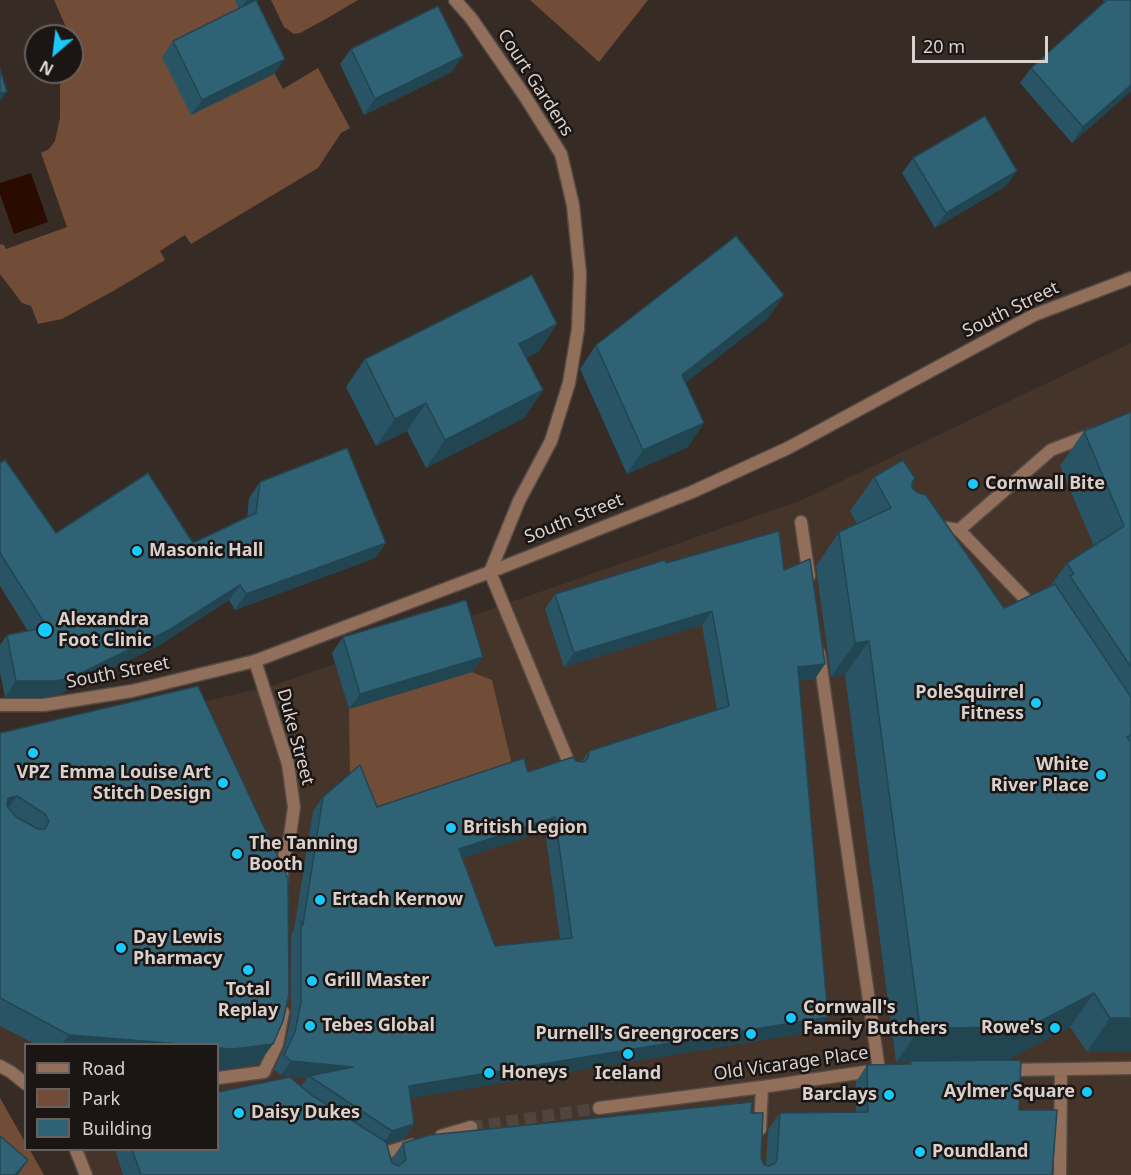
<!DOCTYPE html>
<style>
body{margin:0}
#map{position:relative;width:1131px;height:1175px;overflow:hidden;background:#372c25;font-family:"Noto Sans",sans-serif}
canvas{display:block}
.legend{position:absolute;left:24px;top:1043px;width:195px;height:108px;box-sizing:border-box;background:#1b1513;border:2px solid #67605d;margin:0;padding:8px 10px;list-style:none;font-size:18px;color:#d9d1cd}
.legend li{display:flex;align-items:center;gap:12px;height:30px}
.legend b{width:30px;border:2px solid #67605d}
.north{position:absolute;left:24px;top:24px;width:60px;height:60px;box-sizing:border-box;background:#1b1513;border:2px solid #67605d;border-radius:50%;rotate:208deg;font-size:16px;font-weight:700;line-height:24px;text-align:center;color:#d9d1cd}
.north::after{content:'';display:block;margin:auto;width:21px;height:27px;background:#17cafb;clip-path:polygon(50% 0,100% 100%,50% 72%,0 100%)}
.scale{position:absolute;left:912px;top:36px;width:136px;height:27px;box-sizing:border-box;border:3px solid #d9d1cd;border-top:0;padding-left:8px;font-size:18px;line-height:21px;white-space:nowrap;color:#d9d1cd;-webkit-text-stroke:4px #1b1513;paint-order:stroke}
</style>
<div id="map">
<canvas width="1131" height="1175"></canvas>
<ul class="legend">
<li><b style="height:8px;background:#926f5a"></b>Road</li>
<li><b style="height:16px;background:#714c36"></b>Park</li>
<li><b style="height:16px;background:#306275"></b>Building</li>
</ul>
<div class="north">N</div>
<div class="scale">20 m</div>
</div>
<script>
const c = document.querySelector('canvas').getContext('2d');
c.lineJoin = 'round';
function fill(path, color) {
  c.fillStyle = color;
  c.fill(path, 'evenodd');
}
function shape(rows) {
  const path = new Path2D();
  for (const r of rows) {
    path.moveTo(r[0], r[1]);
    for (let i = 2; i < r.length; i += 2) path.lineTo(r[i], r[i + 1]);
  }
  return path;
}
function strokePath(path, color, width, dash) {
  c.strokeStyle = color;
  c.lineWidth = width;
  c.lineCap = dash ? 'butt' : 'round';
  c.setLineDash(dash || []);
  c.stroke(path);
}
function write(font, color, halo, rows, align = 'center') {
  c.font = font + ' "Noto Sans",sans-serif';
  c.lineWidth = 5;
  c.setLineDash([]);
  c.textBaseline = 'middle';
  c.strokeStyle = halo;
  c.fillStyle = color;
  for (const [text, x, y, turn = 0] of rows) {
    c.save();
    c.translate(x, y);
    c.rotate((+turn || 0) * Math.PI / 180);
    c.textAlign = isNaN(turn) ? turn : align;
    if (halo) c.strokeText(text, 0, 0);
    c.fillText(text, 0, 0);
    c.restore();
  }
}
fill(shape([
 [1131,343,1131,1175,86,1175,76,1150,218,1150,218,1044,26,1044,25,1084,0,1066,0,734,184,706,272,686,802,500]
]), '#45342a');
fill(shape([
 [54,0,235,0,283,89,318,68,350,128,341,133,318,168,191,244,185,235,160,251,165,260,115,290,62,319,38,324,31,306,22,303,0,274,0,244,4,245,6,249,67,227,41,153,49,149,55,141,60,118,60,84,68,72,72,72,72,36,67,36,66,27],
 [271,0,358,0,324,20,300,33,294,34,284,27],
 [530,0,648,0,599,62],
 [472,672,492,680,514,773,367,821,350,779,349,709],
 [0,1098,25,1142,26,1150,30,1150,44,1175,0,1175]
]), '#714c36');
fill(shape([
 [31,173,48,222,14,234,0,194,0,183]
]), '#2a0b00');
strokePath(shape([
 [471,1127,599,1108]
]), '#4f453e', 12, [12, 6]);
const service = shape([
 [490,572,571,768]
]);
const pedestrian = shape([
 [801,522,809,576],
 [935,526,959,530,1036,610],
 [959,530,1051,450,1093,434],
 [819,653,879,1070],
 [1006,1070,1131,1068],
 [599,1108,762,1087,878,1070],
 [760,1129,762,1087],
 [441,1136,471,1127],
 [381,1154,412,1145],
 [1060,1175,1061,1070]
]);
const minor = shape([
 [455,0,471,18,526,98,561,154,573,205,580,274,578,329,569,383,551,441,519,501,490,572],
 [255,661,288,764,294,807,290,836,282,863,282,881],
 [0,1066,11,1072,26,1084],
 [218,1078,264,1072,277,1044,283,1012],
 [76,1150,86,1175]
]);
const tertiary = shape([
 [0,705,44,705,132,691,255,661,490,572,692,492,788,448,1034,315,1131,278]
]);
strokePath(service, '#544a43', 15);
strokePath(pedestrian, '#544a43', 15);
strokePath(minor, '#544a43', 15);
strokePath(tertiary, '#544a43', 15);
strokePath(service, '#926f5a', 12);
strokePath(pedestrian, '#926f5a', 12);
strokePath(minor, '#926f5a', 12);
strokePath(tertiary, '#926f5a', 12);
fill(shape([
 [235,0,259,0,257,1,274,74,191,115,162,57,173,41,239,9],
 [1103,0,1131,0,1131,91,1072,143,1020,83,1031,68,1104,2],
 [351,49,452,72,364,115,340,64],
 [913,158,1006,186,935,228,902,173],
 [784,295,767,319,686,382,688,447,627,474,580,369,596,345],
 [557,324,538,352,526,358,543,390,524,418,426,468,407,431,376,446,346,387,365,359],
 [1131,412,1131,1052,1087,1052,1070,1027,1011,1058,1009,1060,1019,1110,1052,1175,123,1175,115,1149,218,1149,301,1086,307,1078,281,1075,274,1070,285,1046,291,1016,291,935,294,930,313,811,323,797,377,807,576,761,582,761,589,751,717,710,702,625,564,667,545,609,555,594,666,563,784,570,815,679,799,680,818,1031,410,1098,404,1139,386,1144,391,1160,403,1143,751,1113,761,1158,764,1165,766,1165,768,1130,780,1113,856,1112,856,1082,867,1065,908,1064,910,1062,896,1062,845,675,831,677,816,566,839,532,857,524,850,511,874,477,912,483,912,488,1004,608,1051,585,1067,563,1094,546,1060,466,1084,431],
 [545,831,560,939,495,946,463,858],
 [0,463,56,533,193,543,247,518,249,498,260,482,386,543,375,558,235,610,229,600,158,646,60,694,43,697,5,697,0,672,0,645,7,635,28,631,0,586],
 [343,637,483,657,472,672,349,709,332,653],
 [0,733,273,1044,258,1064,218,1070,218,1044,35,1044,0,1026]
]), '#295465');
fill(shape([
 [247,0,259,0,240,10],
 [463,56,452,72,364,115,375,99],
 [285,59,274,74,191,115,202,100],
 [1131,85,1131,91,1072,143,1083,127],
 [7,92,0,101,0,93],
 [1017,171,1006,186,935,228,946,213],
 [784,295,767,319,666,398,682,375],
 [557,324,538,352,500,371,519,344],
 [543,390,524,418,426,468,445,440],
 [426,403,407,431,376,446,395,419],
 [704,423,688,447,627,474,643,450],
 [386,543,375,558,235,610,246,594],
 [240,585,229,600,158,646,60,694,43,697,5,697,16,681],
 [712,611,702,625,564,667,574,653],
 [869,641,845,675,831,677,855,643],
 [483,657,472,672,349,709,360,694],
 [825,664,815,679,788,682,798,667],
 [17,796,3,816,8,798],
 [555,817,545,831,449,863,459,849],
 [1094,993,1070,1027,1011,1058,1009,1061,896,1062,920,1028,1033,1025],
 [828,1017,818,1031,399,1100,409,1086],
 [1110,1018,1131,1018,1131,1052,1087,1052],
 [69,1035,180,1044,62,1044],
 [273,1044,258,1064,218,1070,218,1048],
 [291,1061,353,1067,309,1076,307,1078,281,1075],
 [414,1124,404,1139,382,1145,392,1131],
 [28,1160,18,1175,15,1175]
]), '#224552');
const building = shape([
 [256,0,285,59,202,100,173,41,256,0],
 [1107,0,1131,0,1131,85,1083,127,1031,68,1107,0],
 [438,6,463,56,375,99,351,49,438,6],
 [0,69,7,92,0,93,0,69],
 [985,116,1017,171,946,213,913,158,985,116],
 [736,236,784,295,682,375,704,423,643,450,596,345,736,236],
 [532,275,557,324,519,344,543,390,445,440,426,403,395,419,365,359,532,275],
 [1131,412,1131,667,1070,576,1074,574,1067,563,1124,526,1084,431,1131,412],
 [347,448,386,543,246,594,240,585,169,630,71,678,54,681,16,681,7,635,47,627,0,553,0,463,5,460,56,533,148,473,193,543,256,513,260,482,347,448],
 [903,460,915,478,912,483,912,488,918,493,926,495,1004,608,1055,584,1131,697,1131,735,1127,737,1131,743,1131,1018,1110,1018,1094,993,1033,1025,1033,1027,920,1028,869,641,855,643,839,532,891,508,874,477,903,460],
 [779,531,784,570,810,559,825,664,798,667,828,1017,409,1086,414,1124,392,1131,309,1076,353,1067,291,1061,284,1055,295,1032,301,1002,301,921,303,925,323,797,360,765,377,807,524,758,528,772,573,757,576,761,584,762,588,758,589,751,729,706,712,611,574,653,555,594,665,560,666,563,779,531],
 [555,817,572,938,495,946,459,849,555,817],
 [466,600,483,657,360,694,343,637,466,600],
 [198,686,288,878,289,994,283,1021,273,1044,233,1049,218,1048,218,1044,180,1044,69,1035,0,998,0,733,198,686],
 [17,796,45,814,49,821,45,829,38,829,16,817,7,806,8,798,17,796],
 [1021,1060,1019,1110,1057,1110,1052,1175,141,1175,132,1149,218,1149,218,1092,290,1077,310,1094,386,1142,392,1163,399,1166,406,1160,403,1143,430,1135,752,1102,751,1113,763,1113,761,1158,764,1165,769,1166,775,1163,777,1159,780,1113,868,1112,867,1065,911,1064,910,1061,1021,1060],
 [0,1136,28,1160,15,1175,0,1175,0,1136]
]);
fill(building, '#306275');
strokePath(building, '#224552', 1.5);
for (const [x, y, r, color] of [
 [973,484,6,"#17cafb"],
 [137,551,6,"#17cafb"],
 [45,630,8,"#17cafb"],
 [1036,703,6,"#17cafb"],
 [33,753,6,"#17cafb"],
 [1101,775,6,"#17cafb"],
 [223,783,6,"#17cafb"],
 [451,828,6,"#17cafb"],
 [237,854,6,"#17cafb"],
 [320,900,6,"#17cafb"],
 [121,948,6,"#17cafb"],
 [248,970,6,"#17cafb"],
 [312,981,6,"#17cafb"],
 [791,1018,6,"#17cafb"],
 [310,1026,6,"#17cafb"],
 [1055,1028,6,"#17cafb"],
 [751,1034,6,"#17cafb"],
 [628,1054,6,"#17cafb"],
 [489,1073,6,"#17cafb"],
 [1087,1092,6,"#17cafb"],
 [889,1095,6,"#17cafb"],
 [239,1113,6,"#17cafb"],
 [920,1152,6,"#17cafb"]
]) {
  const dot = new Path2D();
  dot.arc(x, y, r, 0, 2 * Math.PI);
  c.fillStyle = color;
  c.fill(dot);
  strokePath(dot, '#1b1513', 2);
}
write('18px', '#d9d1cd', '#1b1513', [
 ["Court Gardens",535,83,57],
 ["South Street",1011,310,-26],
 ["South Street",574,519,-22],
 ["South Street",118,673,-11],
 ["Duke Street",295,737,75],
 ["Old Vicarage Place",791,1064,-8]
]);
write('bold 18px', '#d9d1cd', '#1b1513', [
 ["Cornwall Bite",985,484],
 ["Masonic Hall",149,551],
 ["Alexandra",58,620],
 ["Foot Clinic",58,641],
 ["PoleSquirrel",1024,693,"right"],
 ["Fitness",1024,714,"right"],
 ["White",1089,765,"right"],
 ["River Place",1089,786,"right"],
 ["VPZ",33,773,"center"],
 ["Emma Louise Art",211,773,"right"],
 ["Stitch Design",211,794,"right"],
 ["British Legion",463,828],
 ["The Tanning",249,844],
 ["Booth",249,865],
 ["Ertach Kernow",332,900],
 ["Day Lewis",133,938],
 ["Pharmacy",133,959],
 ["Grill Master",324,981],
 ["Total",248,990,"center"],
 ["Replay",248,1011,"center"],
 ["Cornwall's",803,1008],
 ["Family Butchers",803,1029],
 ["Tebes Global",322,1026],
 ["Rowe's",1043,1028,"right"],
 ["Purnell's Greengrocers",739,1034,"right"],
 ["Honeys",501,1073],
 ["Iceland",628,1074,"center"],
 ["Aylmer Square",1075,1092,"right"],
 ["Barclays",877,1095,"right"],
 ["Daisy Dukes",251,1113],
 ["Poundland",932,1152]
], 'left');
</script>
